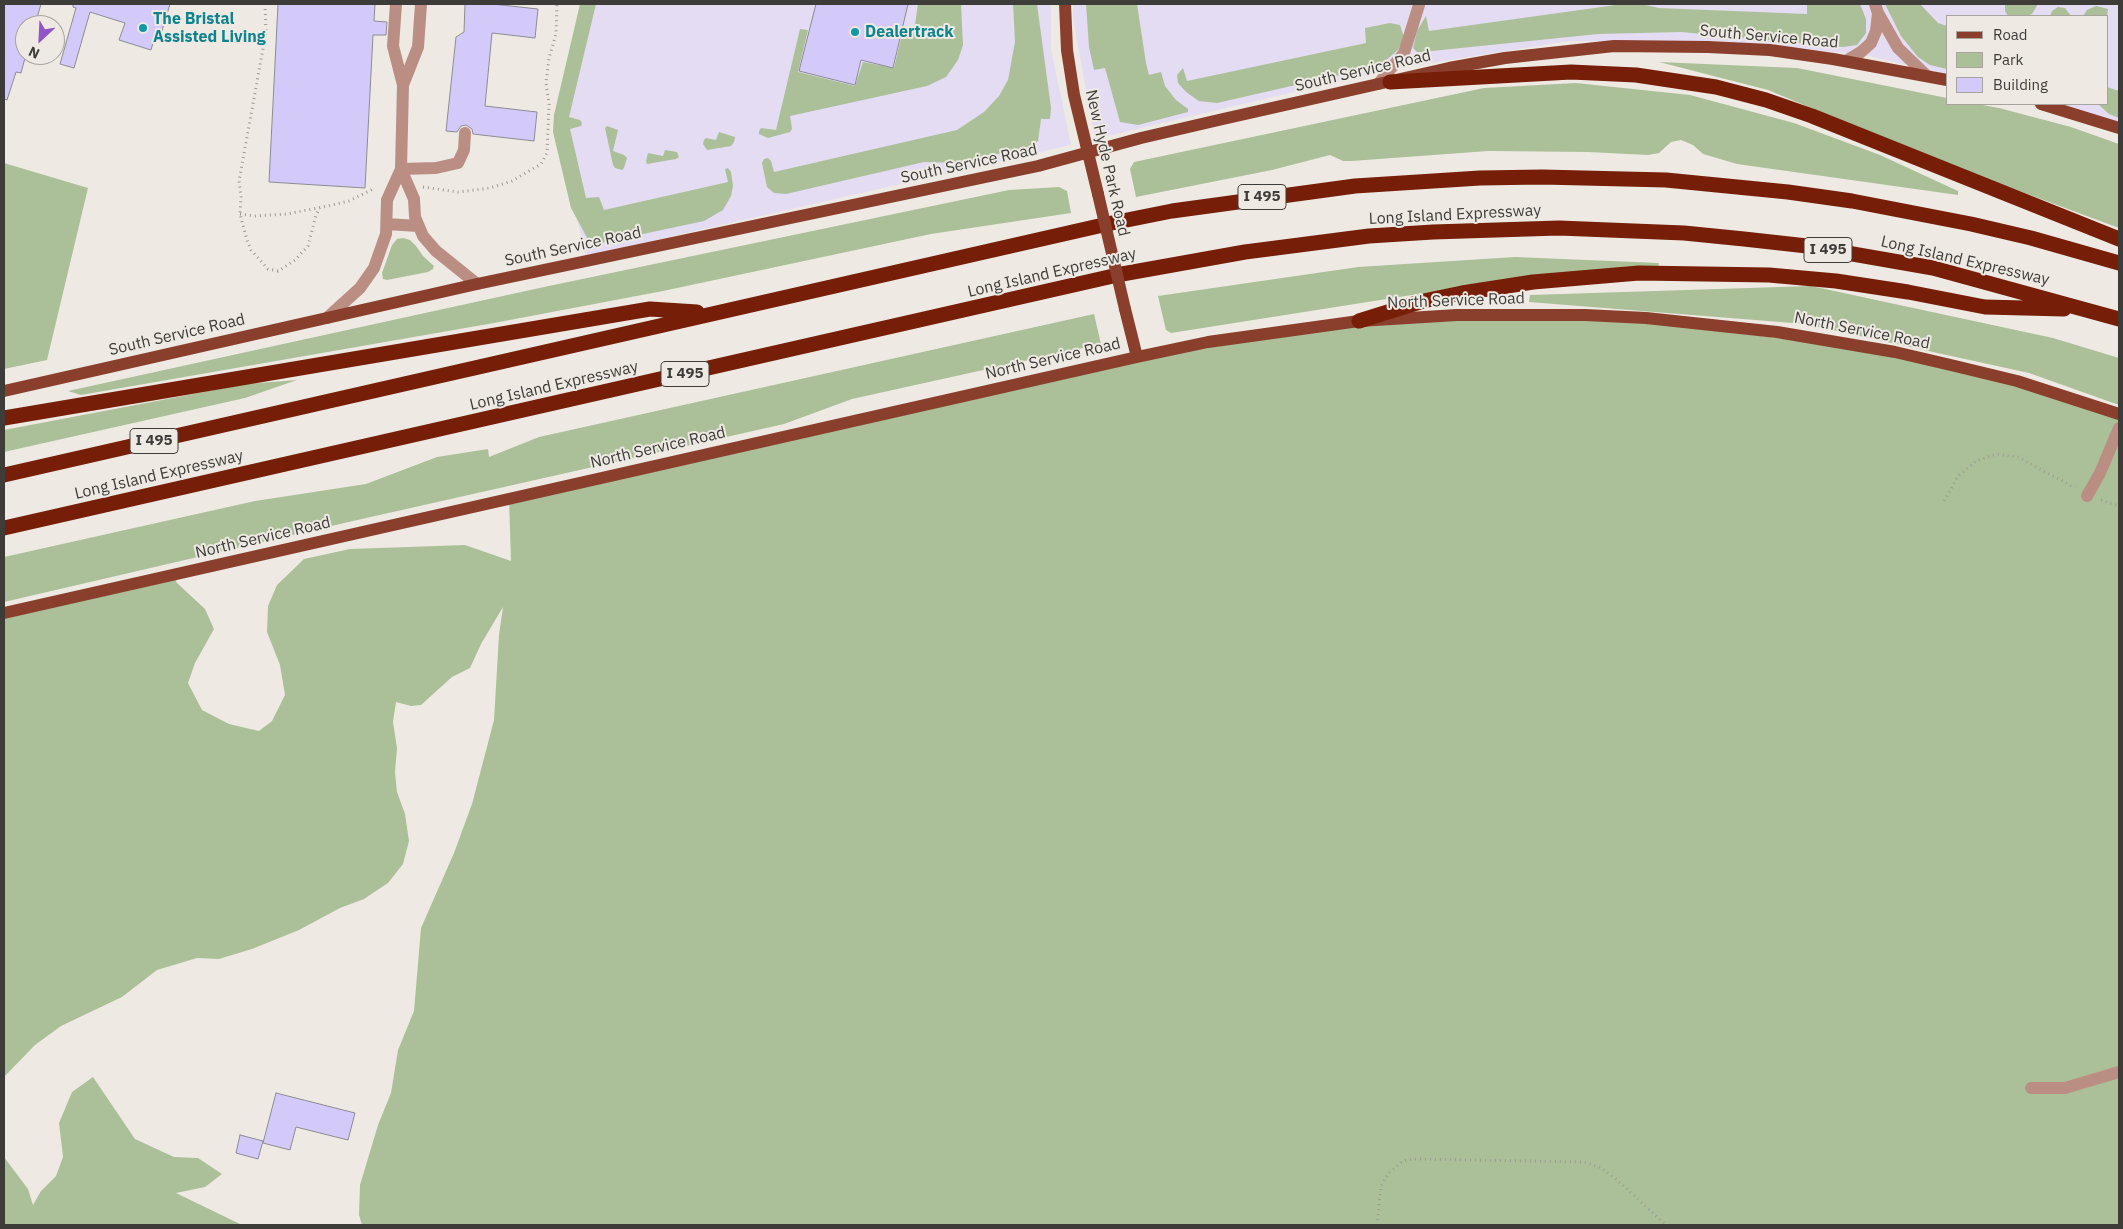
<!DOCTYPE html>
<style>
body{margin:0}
#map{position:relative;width:2123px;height:1229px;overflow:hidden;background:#eeeae3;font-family:"IBM Plex Sans",sans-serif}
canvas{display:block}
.frame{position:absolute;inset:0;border:5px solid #3d3c39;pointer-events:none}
.legend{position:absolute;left:1946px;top:15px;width:162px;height:90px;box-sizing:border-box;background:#eeeae3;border:1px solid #a7a49f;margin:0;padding:6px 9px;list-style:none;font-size:15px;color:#3d3c39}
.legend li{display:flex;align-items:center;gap:10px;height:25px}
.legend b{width:25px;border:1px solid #a7a49f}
.north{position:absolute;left:15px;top:15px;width:50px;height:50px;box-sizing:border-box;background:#eeeae3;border:1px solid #a7a49f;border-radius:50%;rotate:205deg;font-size:14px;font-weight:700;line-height:20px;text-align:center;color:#3d3c39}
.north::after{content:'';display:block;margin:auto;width:18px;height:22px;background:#9254ca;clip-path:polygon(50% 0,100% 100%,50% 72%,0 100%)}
</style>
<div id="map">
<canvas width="2123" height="1229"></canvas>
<div class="frame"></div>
<ul class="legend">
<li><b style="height:6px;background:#8a3f2d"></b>Road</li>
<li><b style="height:14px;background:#abc099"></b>Park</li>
<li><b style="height:14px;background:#d3caf9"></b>Building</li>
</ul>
<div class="north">N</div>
</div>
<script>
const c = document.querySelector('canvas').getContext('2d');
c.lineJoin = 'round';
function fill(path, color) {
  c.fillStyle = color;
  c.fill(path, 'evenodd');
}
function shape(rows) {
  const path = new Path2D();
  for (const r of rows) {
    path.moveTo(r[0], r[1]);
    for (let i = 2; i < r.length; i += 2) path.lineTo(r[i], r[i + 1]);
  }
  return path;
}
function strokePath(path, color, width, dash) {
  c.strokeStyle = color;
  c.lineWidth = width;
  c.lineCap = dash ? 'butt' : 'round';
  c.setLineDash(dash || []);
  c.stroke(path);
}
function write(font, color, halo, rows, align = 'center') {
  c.font = font + ' "IBM Plex Sans",sans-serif';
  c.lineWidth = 4;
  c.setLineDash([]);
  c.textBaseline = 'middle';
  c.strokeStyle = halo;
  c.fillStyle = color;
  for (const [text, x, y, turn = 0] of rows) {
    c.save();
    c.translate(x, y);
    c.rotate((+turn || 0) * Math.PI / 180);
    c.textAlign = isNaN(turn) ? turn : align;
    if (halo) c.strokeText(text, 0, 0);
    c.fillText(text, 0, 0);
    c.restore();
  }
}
fill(shape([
 [582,4,1051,4,1051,49,1071,145,586,256,557,137],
 [1073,4,2119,4,2119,123,2061,104,2107,104,2107,16,1947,16,1947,74,1864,55,1723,41,1569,41,1387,70,1095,139,1073,18]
]), '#e4dcf2');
fill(shape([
 [580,4,596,4,569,117,580,120,582,123,581,126,570,129,586,198,599,197,604,210,728,182,725,169,728,168,731,172,733,186,731,196,723,210,704,221,591,245,571,208,553,132,554,115],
 [918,4,961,4,963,45,958,60,946,77,927,86,790,116,792,129,790,132,768,138,759,134,759,131,761,128,776,130,800,29,808,30,798,72,855,86,863,62,894,68,903,30,914,32],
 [1013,4,1037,4,1051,108,1050,119,1041,119,1038,141,1032,146,961,163,924,162,786,194,774,193,767,187,762,163,764,159,768,158,771,161,774,172,957,130,984,112,999,96,1008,80,1015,42],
 [1086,4,1137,4,1146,63,1149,75,1161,72,1165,86,1176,100,1188,109,1188,112,1138,125,1120,122,1105,68,1094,70,1089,47],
 [1623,4,1641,4,1659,8,1807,14,1807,4,1860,4,1866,19,1866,33,1857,45,1843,47,1681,32,1598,34,1422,52,1417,52,1413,48,1417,31,1426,16,1429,31],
 [1885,4,1920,4,1938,23,1947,26,1947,69,1930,65,1918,57,1901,36],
 [2005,4,2038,4,2032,14,2027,16,2008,16,2005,11],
 [2096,6,2108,9,2107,16,2083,16,2087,10],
 [2058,7,2065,8,2071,16,2050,16,2052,11],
 [1390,23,1400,25,1404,38,1398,50,1379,66,1217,103,1199,101,1186,92,1178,83,1177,75,1183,68,1187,81,1366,43,1365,28],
 [1659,62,1797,68,1947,98,1947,104,1977,104,1999,108,2071,127,2119,144,2119,228,1933,159,1768,90],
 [1576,83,1690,95,1794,123,1880,155,1958,191,1958,195,1737,164,1703,154,1693,145,1681,140,1671,142,1659,153,1648,155,1588,152,1488,151,1352,161,1343,161,1330,155,1272,170,1136,197,1130,169,1134,162,1484,88],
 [2107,87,2119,91,2119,118,2109,114,2098,104,2107,104],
 [607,126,618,130,613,151,624,155,627,158,624,168,622,170,615,168,613,165,605,128],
 [719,132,735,137,734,142,731,146,707,150,703,144,704,140,706,138,716,140],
 [665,150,677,152,679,157,676,159,647,164,646,161,648,153,663,156],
 [4,163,88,188,47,360,4,369],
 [1059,187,1067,191,1071,213,931,234,663,291,494,323,81,395,68,391,544,287,1009,190],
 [403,238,410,240,416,246,423,256,434,266,433,269,428,272,387,280,383,279,382,273,392,245,397,239],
 [1515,257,1659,263,1658,268,1450,289,1171,333,1166,330,1165,326,1158,296,1358,267],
 [1811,286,2053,338,2119,358,2119,405,2029,373,1805,324,1529,302,1530,295],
 [1094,314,1101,344,852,399,784,424,353,521,4,602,4,557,255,501,366,484,437,457,488,449,489,457,539,437],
 [1585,315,1895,352,2119,414,2119,1225,362,1225,359,1215,360,1185,378,1125,391,1093,398,1050,414,1011,421,928,454,853,472,804,494,720,499,635,503,607,481,644,470,668,452,677,421,705,411,706,396,702,393,722,397,748,395,772,397,792,405,814,409,841,403,864,388,883,364,899,340,908,299,930,252,949,219,959,197,958,157,970,122,997,61,1026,35,1045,4,1077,4,613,178,573,176,582,205,609,214,629,195,663,188,683,202,710,229,724,259,731,272,721,285,695,280,665,267,632,268,606,277,585,304,559,350,549,465,545,511,561,509,499,1137,357,1359,321],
 [297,380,245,398,4,452,4,430,246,384],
 [93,1077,135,1139,174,1157,198,1158,222,1174,205,1187,176,1193,242,1225,4,1225,4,1157,28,1189,33,1205,41,1191,56,1176,63,1157,59,1123,72,1092]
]), '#abc099');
const building = shape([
 [4,4,41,4,35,25,25,25,25,58,21,73,16,72,7,100,4,99,4,4],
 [73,4,170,4,161,34,156,32,151,50,119,40,125,23,90,12,74,68,60,64,76,8,73,7,73,4],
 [278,4,375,4,374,21,387,22,386,35,373,35,365,188,269,182,278,4],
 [465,4,492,4,538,9,535,38,492,33,485,106,537,112,534,141,473,134,472,129,466,125,461,126,457,132,446,131,456,37,464,32,465,4],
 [816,4,908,4,893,68,861,60,855,85,799,71,816,4],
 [276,1093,355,1113,348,1140,296,1127,290,1150,263,1143,276,1093],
 [240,1135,263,1141,258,1159,236,1153,240,1135]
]);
fill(building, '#d3caf9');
strokePath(building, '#8c8b92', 1);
strokePath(shape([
 [265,4,266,32,239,181,241,197,240,214,247,240,251,250,268,269,278,271,283,268,295,260,308,246,316,215,320,208],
 [423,187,458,192,490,188,512,181,541,164,547,153,549,104,546,83,549,58,556,34,557,4],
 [240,214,254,216,287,214,328,206,349,201,375,188],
 [2101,500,2119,506],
 [1944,501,1958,476,1976,461,1997,454,2018,457,2075,488],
 [1377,1225,1381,1186,1388,1174,1403,1161,1414,1159,1584,1162,1599,1167,1616,1179,1666,1225]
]), '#9c9a94', 3, [1, 4]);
strokePath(shape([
 [1875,4,1878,13,1898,48,1927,76],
 [1846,61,1861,52,1871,43,1876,31,1878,13],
 [1378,84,1404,53,1419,5],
 [403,85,418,47,421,4],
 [401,169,414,199,415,217,423,236,436,251,477,284],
 [401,169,436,168,458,163,464,150,465,133],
 [387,224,418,226],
 [327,318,360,288,374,268,386,234,387,200,401,169,403,85,393,46,396,4],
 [2087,496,2100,473,2119,428],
 [2031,1088,2065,1088,2119,1072]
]), '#ba8e83', 12);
strokePath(shape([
 [1065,4,1067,50,1074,95,1098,194],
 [2041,104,2119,128],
 [1125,309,1137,357],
 [4,391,477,284,1038,166,1141,138,1223,119,1449,68,1505,58,1614,46,1708,47,1770,50,1833,59,1947,80],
 [4,613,1137,357,1208,342,1359,321,1457,315,1585,315,1646,318,1777,332,1895,352,1955,366,2017,381,2119,414]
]), '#8a3f2d', 12);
strokePath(shape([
 [1390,82,1571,72,1636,75,1716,87,1766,100,1812,116,2119,239],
 [1359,321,1423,301,1462,293,1533,282,1639,273,1769,275,1836,281,1908,292,1985,307,2064,309],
 [4,418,650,309,697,312],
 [4,475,1112,223,1172,211,1355,186,1480,178,1542,177,1666,180,1788,192,1852,201,1971,224,2031,238,2119,263],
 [4,528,1122,274,1245,252,1369,236,1433,232,1559,228,1684,233,1744,239,1807,246,1933,268,2119,319]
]), '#771e08', 15);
strokePath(shape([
 [1098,194,1125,309]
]), '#8a3f2d', 12);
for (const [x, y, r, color] of [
 [143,28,5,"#0f9aa8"],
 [855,32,5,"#0f9aa8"]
]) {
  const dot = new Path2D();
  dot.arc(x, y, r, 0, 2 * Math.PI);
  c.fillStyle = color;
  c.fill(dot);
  strokePath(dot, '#eeeae3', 2);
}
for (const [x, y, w] of [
 [1262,197,48],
 [1828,250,48],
 [685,374,48],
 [154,441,48]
]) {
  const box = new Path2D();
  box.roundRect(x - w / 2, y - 12.5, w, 25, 4);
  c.fillStyle = '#eeeae3';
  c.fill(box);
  strokePath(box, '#3d3c39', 1);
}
write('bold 15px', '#3d3c39', null, [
 ["I 495",1262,197],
 ["I 495",1828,250],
 ["I 495",685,374],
 ["I 495",154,441]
]);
write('bold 16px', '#0d838f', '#eeeae3', [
 ["The Bristal",153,19],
 ["Assisted Living",153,37],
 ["Dealertrack",865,32]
], 'left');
write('16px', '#3d3c39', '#eeeae3', [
 ["South Service Road",1769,37,5],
 ["South Service Road",1363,71,-13],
 ["New Hyde Park Road",1107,163,77],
 ["South Service Road",969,164,-12],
 ["Long Island Expressway",1455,215,-3],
 ["South Service Road",573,247,-12],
 ["Long Island Expressway",1965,261,13],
 ["Long Island Expressway",1052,273,-13],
 ["North Service Road",1456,301,-2],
 ["North Service Road",1862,331,11],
 ["South Service Road",177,335,-13],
 ["North Service Road",1053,359,-13],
 ["Long Island Expressway",554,386,-13],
 ["North Service Road",658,448,-13],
 ["Long Island Expressway",159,475,-13],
 ["North Service Road",263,538,-13]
]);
</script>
